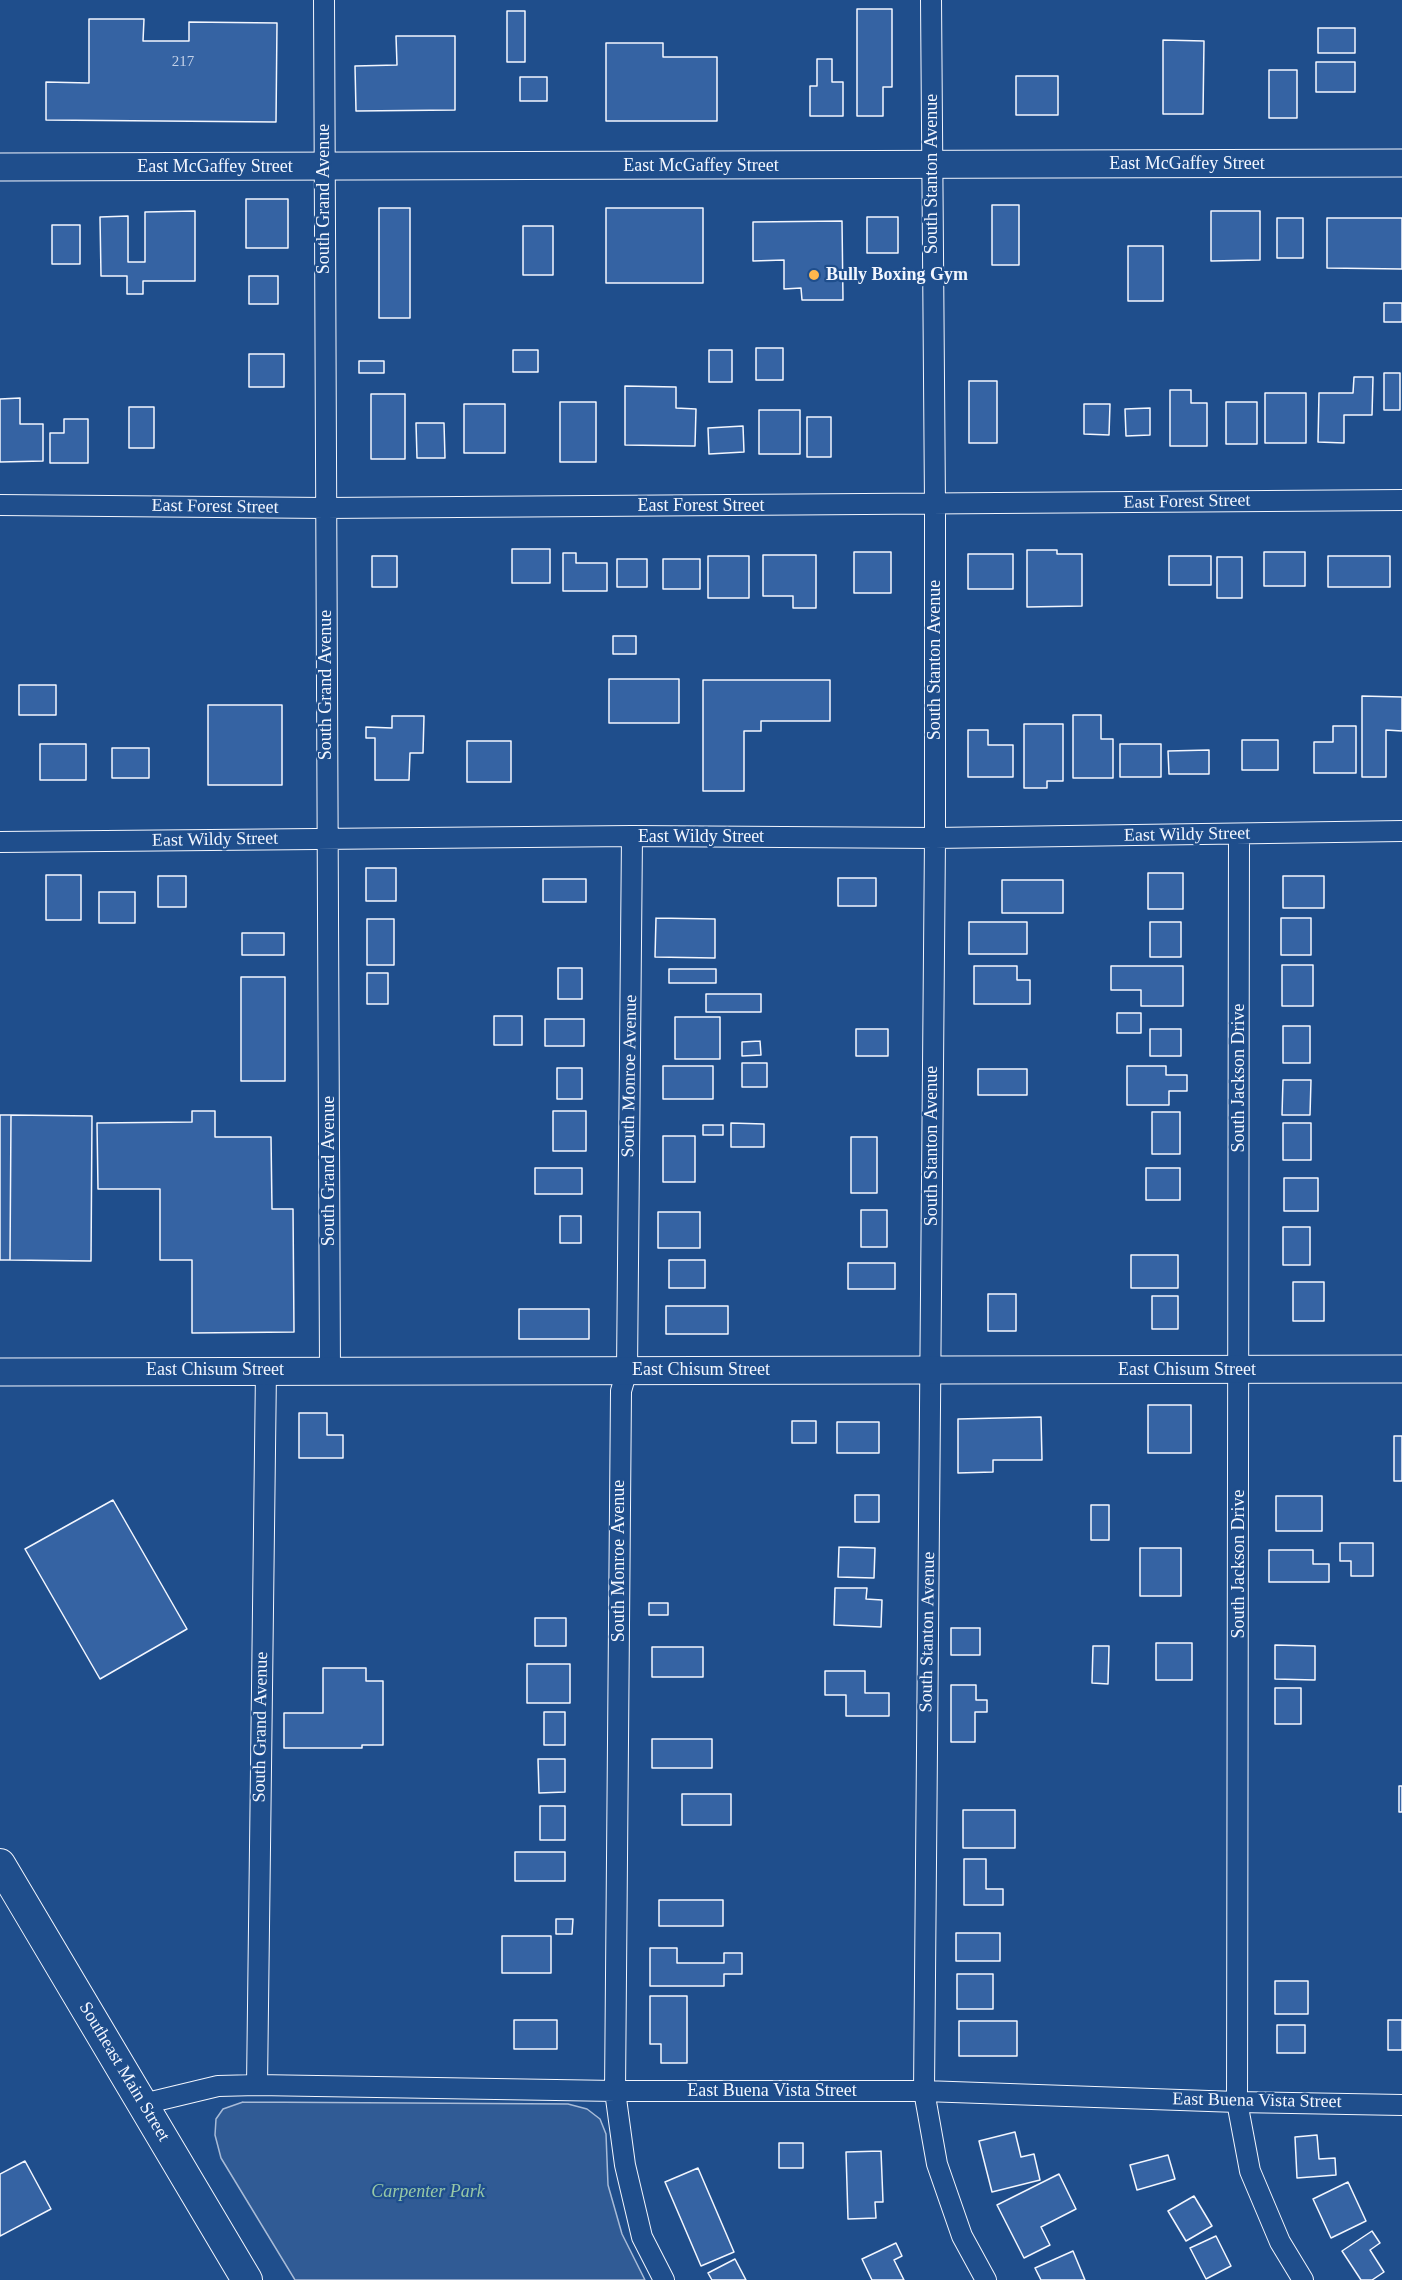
<!DOCTYPE html>
<style>
body{margin:0}
canvas{display:block;background:#1f4e8c}
</style>
<canvas width="1402" height="2280"></canvas>
<script>
const c = document.querySelector('canvas').getContext('2d');
c.lineJoin = 'round';
function fill(path, color) {
  c.fillStyle = color;
  c.fill(path, 'evenodd');
}
function shape(rows) {
  const path = new Path2D();
  for (const r of rows) {
    path.moveTo(r[0], r[1]);
    for (let i = 2; i < r.length; i += 2) path.lineTo(r[i], r[i + 1]);
  }
  return path;
}
function strokePath(path, color, width, dash) {
  c.strokeStyle = color;
  c.lineWidth = width;
  c.lineCap = dash ? 'butt' : 'round';
  c.setLineDash(dash || []);
  c.stroke(path);
}
function write(font, color, halo, rows, align = 'center') {
  c.font = font + ' "Times New Roman",serif';
  c.lineWidth = 4.5;
  c.setLineDash([]);
  c.textBaseline = 'middle';
  c.strokeStyle = halo;
  c.fillStyle = color;
  for (const [text, x, y, turn = 0] of rows) {
    c.save();
    c.translate(x, y);
    c.rotate((+turn || 0) * Math.PI / 180);
    c.textAlign = isNaN(turn) ? turn : align;
    if (halo) c.strokeText(text, 0, 0);
    c.fillText(text, 0, 0);
    c.restore();
  }
}
const built = shape([
 [243,2102,568,2104,587,2109,600,2119,606,2134,608,2185,622,2234,645,2280,295,2280,221,2158,215,2135,216,2119,223,2109,243,2102]
]);
fill(built, '#305b95');
strokePath(built, '#a8bbd7', 1.5);
const building = shape([
 [857,9,892,9,892,87,883,87,883,116,857,116,857,9],
 [507,11,525,11,525,62,507,62,507,11],
 [89,19,144,19,143,41,189,41,189,22,277,23,276,122,46,120,46,82,89,83,89,19],
 [1318,28,1355,28,1355,53,1318,53,1318,28],
 [396,36,455,36,455,110,356,111,355,66,397,65,396,36],
 [1163,40,1204,41,1203,114,1163,114,1163,40],
 [606,43,663,43,663,57,717,57,717,121,606,121,606,43],
 [817,59,832,59,832,82,843,82,843,116,810,116,810,86,817,86,817,59],
 [1316,62,1355,62,1355,92,1316,92,1316,62],
 [1269,70,1297,70,1297,118,1269,118,1269,70],
 [1016,76,1058,76,1058,115,1016,115,1016,76],
 [520,77,547,77,547,101,520,101,520,77],
 [246,199,288,199,288,248,246,248,246,199],
 [992,205,1019,205,1019,265,992,265,992,205],
 [379,208,410,208,410,318,379,318,379,208],
 [606,208,703,208,703,283,606,283,606,208],
 [195,211,195,281,143,281,143,294,127,294,127,276,101,276,100,217,128,216,128,262,145,262,145,212,195,211],
 [1211,211,1260,211,1260,260,1211,261,1211,211],
 [867,217,898,217,898,253,867,253,867,217],
 [1277,218,1303,218,1303,258,1277,258,1277,218],
 [1327,218,1402,218,1402,269,1327,268,1327,218],
 [842,221,843,300,802,300,801,288,784,289,784,260,753,261,753,222,842,221],
 [52,225,80,225,80,264,52,264,52,225],
 [523,226,553,226,553,275,523,275,523,226],
 [1128,246,1163,246,1163,301,1128,301,1128,246],
 [249,276,278,276,278,304,249,304,249,276],
 [1384,303,1402,303,1402,322,1384,322,1384,303],
 [756,348,783,348,783,380,756,380,756,348],
 [513,350,538,350,538,372,513,372,513,350],
 [709,350,732,350,732,382,709,382,709,350],
 [249,354,284,354,284,387,249,387,249,354],
 [359,361,384,361,384,373,359,373,359,361],
 [1384,373,1400,373,1400,410,1384,410,1384,373],
 [1354,377,1373,377,1372,415,1344,415,1344,443,1318,442,1319,393,1353,393,1354,377],
 [969,381,997,381,997,443,969,443,969,381],
 [625,386,676,387,676,408,696,409,695,446,625,445,625,386],
 [1170,390,1191,390,1191,403,1207,403,1207,446,1170,446,1170,390],
 [1265,393,1306,393,1306,443,1265,443,1265,393],
 [371,394,405,394,405,459,371,459,371,394],
 [20,398,20,424,43,424,43,461,0,462,0,399,20,398],
 [560,402,596,402,596,462,560,462,560,402],
 [1226,402,1257,402,1257,444,1226,444,1226,402],
 [464,404,505,404,505,453,464,453,464,404],
 [1084,404,1110,404,1109,435,1084,434,1084,404],
 [129,407,154,407,154,448,129,448,129,407],
 [1150,408,1150,435,1126,436,1125,409,1150,408],
 [759,410,800,410,800,454,759,454,759,410],
 [807,417,831,417,831,457,807,457,807,417],
 [64,419,88,419,88,463,50,463,50,433,64,433,64,419],
 [416,423,444,423,445,458,417,458,416,423],
 [743,426,744,452,709,454,708,428,743,426],
 [512,549,550,549,550,583,512,583,512,549],
 [1027,550,1057,550,1057,554,1082,554,1082,606,1027,607,1027,550],
 [854,552,891,552,891,593,854,593,854,552],
 [1264,552,1305,552,1305,586,1264,586,1264,552],
 [563,553,576,553,576,563,607,563,607,591,563,591,563,553],
 [968,554,1013,554,1013,589,968,589,968,554],
 [763,555,816,555,816,608,793,608,793,596,763,596,763,555],
 [372,556,397,556,397,587,372,587,372,556],
 [708,556,749,556,749,598,708,598,708,556],
 [1169,556,1211,556,1211,585,1169,585,1169,556],
 [1328,556,1390,556,1390,587,1328,587,1328,556],
 [1217,557,1242,557,1242,598,1217,598,1217,557],
 [617,559,647,559,647,587,617,587,617,559],
 [663,559,700,559,700,589,663,589,663,559],
 [613,636,636,636,636,654,613,654,613,636],
 [609,679,679,679,679,723,609,723,609,679],
 [703,680,830,680,830,721,761,721,761,731,744,731,744,791,703,791,703,680],
 [19,685,56,685,56,715,19,715,19,685],
 [1362,696,1402,697,1402,731,1386,730,1386,777,1362,777,1362,696],
 [208,705,282,705,282,785,208,785,208,705],
 [1073,715,1101,715,1101,739,1113,739,1113,778,1073,778,1073,715],
 [392,716,424,716,423,753,410,753,409,780,375,780,375,738,366,738,366,727,392,728,392,716],
 [1024,724,1063,724,1063,781,1047,781,1047,788,1024,788,1024,724],
 [1333,726,1356,726,1356,773,1314,773,1314,742,1333,742,1333,726],
 [968,730,988,730,988,745,1013,745,1013,777,968,777,968,730],
 [1242,740,1278,740,1278,770,1242,770,1242,740],
 [467,741,511,741,511,782,467,782,467,741],
 [40,744,86,744,86,780,40,780,40,744],
 [1120,744,1161,744,1161,777,1120,777,1120,744],
 [112,748,149,748,149,778,112,778,112,748],
 [1209,750,1209,774,1169,774,1168,751,1209,750],
 [366,868,396,868,396,901,366,901,366,868],
 [1148,873,1183,873,1183,909,1148,909,1148,873],
 [46,875,81,875,81,920,46,920,46,875],
 [158,876,186,876,186,907,158,907,158,876],
 [1283,876,1324,876,1324,908,1283,908,1283,876],
 [838,878,876,878,876,906,838,906,838,878],
 [543,879,586,879,586,902,543,902,543,879],
 [1002,880,1063,880,1063,913,1002,913,1002,880],
 [99,892,135,892,135,923,99,923,99,892],
 [656,918,715,919,715,958,655,957,656,918],
 [1281,918,1311,918,1311,955,1281,955,1281,918],
 [367,919,394,919,394,965,367,965,367,919],
 [969,922,1027,922,1027,954,969,954,969,922],
 [1150,922,1181,922,1181,957,1150,957,1150,922],
 [242,933,284,933,284,955,242,955,242,933],
 [1282,965,1313,965,1313,1006,1282,1006,1282,965],
 [974,966,1017,966,1017,980,1030,980,1030,1004,974,1004,974,966],
 [1111,966,1183,966,1183,1006,1141,1006,1141,990,1111,990,1111,966],
 [558,968,582,968,582,999,558,999,558,968],
 [669,969,716,969,716,983,669,983,669,969],
 [367,973,388,973,388,1004,367,1004,367,973],
 [241,977,285,977,285,1081,241,1081,241,977],
 [706,994,761,994,761,1012,706,1012,706,994],
 [1117,1013,1141,1013,1141,1033,1117,1033,1117,1013],
 [494,1016,522,1016,522,1045,494,1045,494,1016],
 [675,1017,720,1017,720,1059,675,1059,675,1017],
 [545,1019,584,1019,584,1046,545,1046,545,1019],
 [1283,1026,1310,1026,1310,1063,1283,1063,1283,1026],
 [856,1029,888,1029,888,1056,856,1056,856,1029],
 [1150,1029,1181,1029,1181,1056,1150,1056,1150,1029],
 [760,1041,761,1055,742,1056,742,1042,760,1041],
 [742,1063,767,1063,767,1087,742,1087,742,1063],
 [663,1066,713,1066,713,1099,663,1099,663,1066],
 [1127,1066,1166,1066,1166,1075,1187,1075,1187,1091,1169,1091,1169,1105,1127,1105,1127,1066],
 [557,1068,582,1068,582,1099,557,1099,557,1068],
 [978,1069,1027,1069,1027,1095,978,1095,978,1069],
 [1283,1080,1311,1080,1310,1115,1282,1115,1283,1080],
 [192,1111,215,1111,215,1137,271,1137,272,1209,293,1209,294,1332,192,1333,192,1260,160,1260,160,1189,98,1189,97,1123,192,1122,192,1111],
 [553,1111,586,1111,586,1151,553,1151,553,1111],
 [1152,1112,1180,1112,1180,1154,1152,1154,1152,1112],
 [0,1115,11,1115,10,1260,0,1260,0,1115],
 [11,1115,92,1116,91,1261,10,1260,11,1115],
 [731,1123,764,1124,764,1147,731,1147,731,1123],
 [1283,1123,1311,1123,1311,1160,1283,1160,1283,1123],
 [703,1125,723,1125,723,1135,703,1135,703,1125],
 [663,1136,695,1136,695,1182,663,1182,663,1136],
 [851,1137,877,1137,877,1193,851,1193,851,1137],
 [535,1168,582,1168,582,1194,535,1194,535,1168],
 [1146,1168,1180,1168,1180,1200,1146,1200,1146,1168],
 [1284,1178,1318,1178,1318,1211,1284,1211,1284,1178],
 [861,1210,887,1210,887,1247,861,1247,861,1210],
 [658,1212,700,1212,700,1248,658,1248,658,1212],
 [560,1216,581,1216,581,1243,560,1243,560,1216],
 [1283,1227,1310,1227,1310,1265,1283,1265,1283,1227],
 [1131,1255,1178,1255,1178,1288,1131,1288,1131,1255],
 [669,1260,705,1260,705,1288,669,1288,669,1260],
 [848,1263,895,1263,895,1289,848,1289,848,1263],
 [1293,1282,1324,1282,1324,1321,1293,1321,1293,1282],
 [988,1294,1016,1294,1016,1331,988,1331,988,1294],
 [1152,1296,1178,1296,1178,1329,1152,1329,1152,1296],
 [666,1306,728,1306,728,1334,666,1334,666,1306],
 [519,1309,589,1309,589,1339,519,1339,519,1309],
 [1148,1405,1191,1405,1191,1453,1148,1453,1148,1405],
 [299,1413,327,1413,327,1435,343,1435,343,1458,299,1458,299,1413],
 [1041,1417,1042,1460,993,1460,993,1472,958,1473,958,1419,1041,1417],
 [792,1421,816,1421,816,1443,792,1443,792,1421],
 [837,1422,879,1422,879,1453,837,1453,837,1422],
 [1394,1436,1402,1436,1402,1481,1394,1481,1394,1436],
 [855,1495,879,1495,879,1522,855,1522,855,1495],
 [1276,1496,1322,1496,1322,1531,1276,1531,1276,1496],
 [113,1500,187,1629,100,1679,25,1549,113,1500],
 [1091,1505,1109,1505,1109,1540,1091,1540,1091,1505],
 [1340,1543,1373,1543,1373,1576,1351,1576,1351,1561,1340,1561,1340,1543],
 [839,1547,875,1548,874,1578,838,1577,839,1547],
 [1140,1548,1181,1548,1181,1596,1140,1596,1140,1548],
 [1269,1550,1313,1550,1313,1564,1329,1564,1329,1582,1269,1582,1269,1550],
 [835,1588,867,1588,866,1599,882,1600,881,1627,834,1625,835,1588],
 [649,1603,668,1603,668,1615,649,1615,649,1603],
 [535,1618,566,1618,566,1646,535,1646,535,1618],
 [951,1628,980,1628,980,1655,951,1655,951,1628],
 [1156,1643,1192,1643,1192,1680,1156,1680,1156,1643],
 [1275,1645,1315,1646,1315,1680,1275,1679,1275,1645],
 [1093,1646,1109,1646,1108,1684,1092,1683,1093,1646],
 [652,1647,703,1647,703,1677,652,1677,652,1647],
 [527,1664,570,1664,570,1703,527,1703,527,1664],
 [323,1668,366,1668,366,1681,383,1681,383,1745,362,1745,362,1748,284,1748,284,1713,323,1713,323,1668],
 [825,1671,865,1671,865,1693,889,1693,889,1716,846,1716,846,1695,825,1695,825,1671],
 [951,1685,976,1685,976,1700,987,1700,987,1712,975,1712,975,1742,951,1742,951,1685],
 [1275,1688,1301,1688,1301,1724,1275,1724,1275,1688],
 [544,1712,565,1712,565,1745,544,1745,544,1712],
 [652,1739,712,1739,712,1768,652,1768,652,1739],
 [538,1759,565,1759,565,1792,539,1793,538,1759],
 [1399,1786,1402,1786,1402,1812,1399,1812,1399,1786],
 [682,1794,731,1794,731,1825,682,1825,682,1794],
 [540,1806,565,1806,565,1840,540,1840,540,1806],
 [963,1810,1015,1810,1015,1848,963,1848,963,1810],
 [515,1852,565,1852,565,1881,515,1881,515,1852],
 [964,1859,986,1859,986,1889,1003,1889,1003,1905,964,1905,964,1859],
 [659,1900,723,1900,723,1926,659,1926,659,1900],
 [556,1919,573,1919,572,1934,556,1934,556,1919],
 [956,1933,1000,1933,1000,1961,956,1961,956,1933],
 [502,1936,551,1936,551,1973,502,1973,502,1936],
 [650,1948,677,1948,677,1963,724,1963,724,1953,742,1953,742,1974,724,1974,724,1986,650,1986,650,1948],
 [957,1974,993,1974,993,2009,957,2009,957,1974],
 [1275,1981,1308,1981,1308,2014,1275,2014,1275,1981],
 [650,1996,687,1996,687,2063,661,2063,661,2044,650,2044,650,1996],
 [514,2020,557,2020,557,2049,514,2049,514,2020],
 [1388,2020,1402,2020,1402,2050,1388,2050,1388,2020],
 [959,2021,1017,2021,1017,2056,959,2056,959,2021],
 [1277,2025,1305,2025,1305,2053,1277,2053,1277,2025],
 [1015,2132,1021,2157,1034,2154,1040,2180,992,2192,979,2141,1015,2132],
 [1317,2135,1319,2159,1335,2158,1336,2175,1297,2178,1295,2137,1317,2135],
 [779,2143,803,2143,803,2168,779,2168,779,2143],
 [881,2151,883,2202,875,2202,876,2218,848,2219,846,2152,881,2151],
 [1168,2155,1175,2179,1137,2190,1130,2165,1168,2155],
 [25,2161,51,2209,0,2236,0,2174,25,2161],
 [698,2168,734,2252,701,2266,665,2182,698,2168],
 [1059,2174,1076,2209,1041,2227,1050,2245,1024,2258,997,2205,1059,2174],
 [1348,2182,1366,2221,1331,2238,1313,2199,1348,2182],
 [1194,2196,1212,2226,1186,2241,1168,2211,1194,2196],
 [1372,2231,1380,2243,1370,2250,1384,2272,1372,2280,1361,2280,1342,2251,1372,2231],
 [1216,2236,1231,2266,1206,2279,1190,2248,1216,2236],
 [896,2243,902,2256,894,2260,904,2280,872,2280,862,2259,896,2243],
 [1073,2251,1085,2280,1041,2280,1035,2268,1073,2251],
 [735,2259,746,2280,712,2280,708,2273,735,2259]
]);
fill(building, '#3563a3');
strokePath(building, '#f2f6ff', 1.5);
const street = shape([
 [324,0,330,1370],
 [931,0,935,505,935,838,924,2091,937,2164,962,2236,986,2280],
 [0,505,325,508,1402,500],
 [1239,835,1237,2102,1250,2171,1280,2242,1303,2280],
 [632,836,627,1370,621,1391,615,2091,625,2165,642,2237,664,2280],
 [0,842,632,836,935,838,1402,831],
 [257,2085,266,1370],
 [143,2104,218,2086,257,2085,615,2091,924,2091,1237,2102,1402,2105]
]);
const secondary = shape([
 [0,167,1402,163],
 [0,1372,1402,1369]
]);
const primary = shape([
 [0,1864,247,2280]
]);
strokePath(street, '#f2f6ff', 22);
strokePath(secondary, '#f2f6ff', 29);
strokePath(primary, '#f2f6ff', 32);
strokePath(street, '#1f4e8c', 20);
strokePath(secondary, '#1f4e8c', 27);
strokePath(primary, '#1f4e8c', 30);
for (const [x, y, r, color] of [
 [814,275,6,"#ffb74d"]
]) {
  const dot = new Path2D();
  dot.arc(x, y, r, 0, 2 * Math.PI);
  c.fillStyle = color;
  c.fill(dot);
  strokePath(dot, '#1f4e8c', 2);
}
write('15px', '#c3d1e8', null, [
 ["217",183,62]
]);
write('18px', '#f2f6ff', '#1f4e8c', [
 ["East McGaffey Street",1187,164],
 ["East McGaffey Street",701,166],
 ["East McGaffey Street",215,167],
 ["South Stanton Avenue",932,174,-90],
 ["South Grand Avenue",324,199,-90],
 ["East Forest Street",1187,502,-1],
 ["East Forest Street",701,506],
 ["East Forest Street",215,507,1],
 ["South Stanton Avenue",935,660,-90],
 ["South Grand Avenue",326,685,-90],
 ["East Wildy Street",1187,835,-1],
 ["East Wildy Street",701,837],
 ["East Wildy Street",215,840,-1],
 ["South Monroe Avenue",630,1076,-89],
 ["South Jackson Drive",1239,1078,-90],
 ["South Stanton Avenue",932,1146,-90],
 ["South Grand Avenue",329,1171,-90],
 ["East Chisum Street",215,1370],
 ["East Chisum Street",701,1370],
 ["East Chisum Street",1187,1370],
 ["South Monroe Avenue",619,1561,-90],
 ["South Jackson Drive",1239,1564,-90],
 ["South Stanton Avenue",928,1632,-89],
 ["South Grand Avenue",261,1727,-89],
 ["Southeast Main Street",124,2072,59],
 ["East Buena Vista Street",772,2091],
 ["East Buena Vista Street",1257,2101,1]
]);
write('bold 18px', '#f2f6ff', '#1f4e8c', [
 ["Bully Boxing Gym",826,275]
], 'left');
write('italic 18px', '#97c8a6', '#1f4e8c', [
 ["Carpenter Park",428,2192]
]);
</script>
